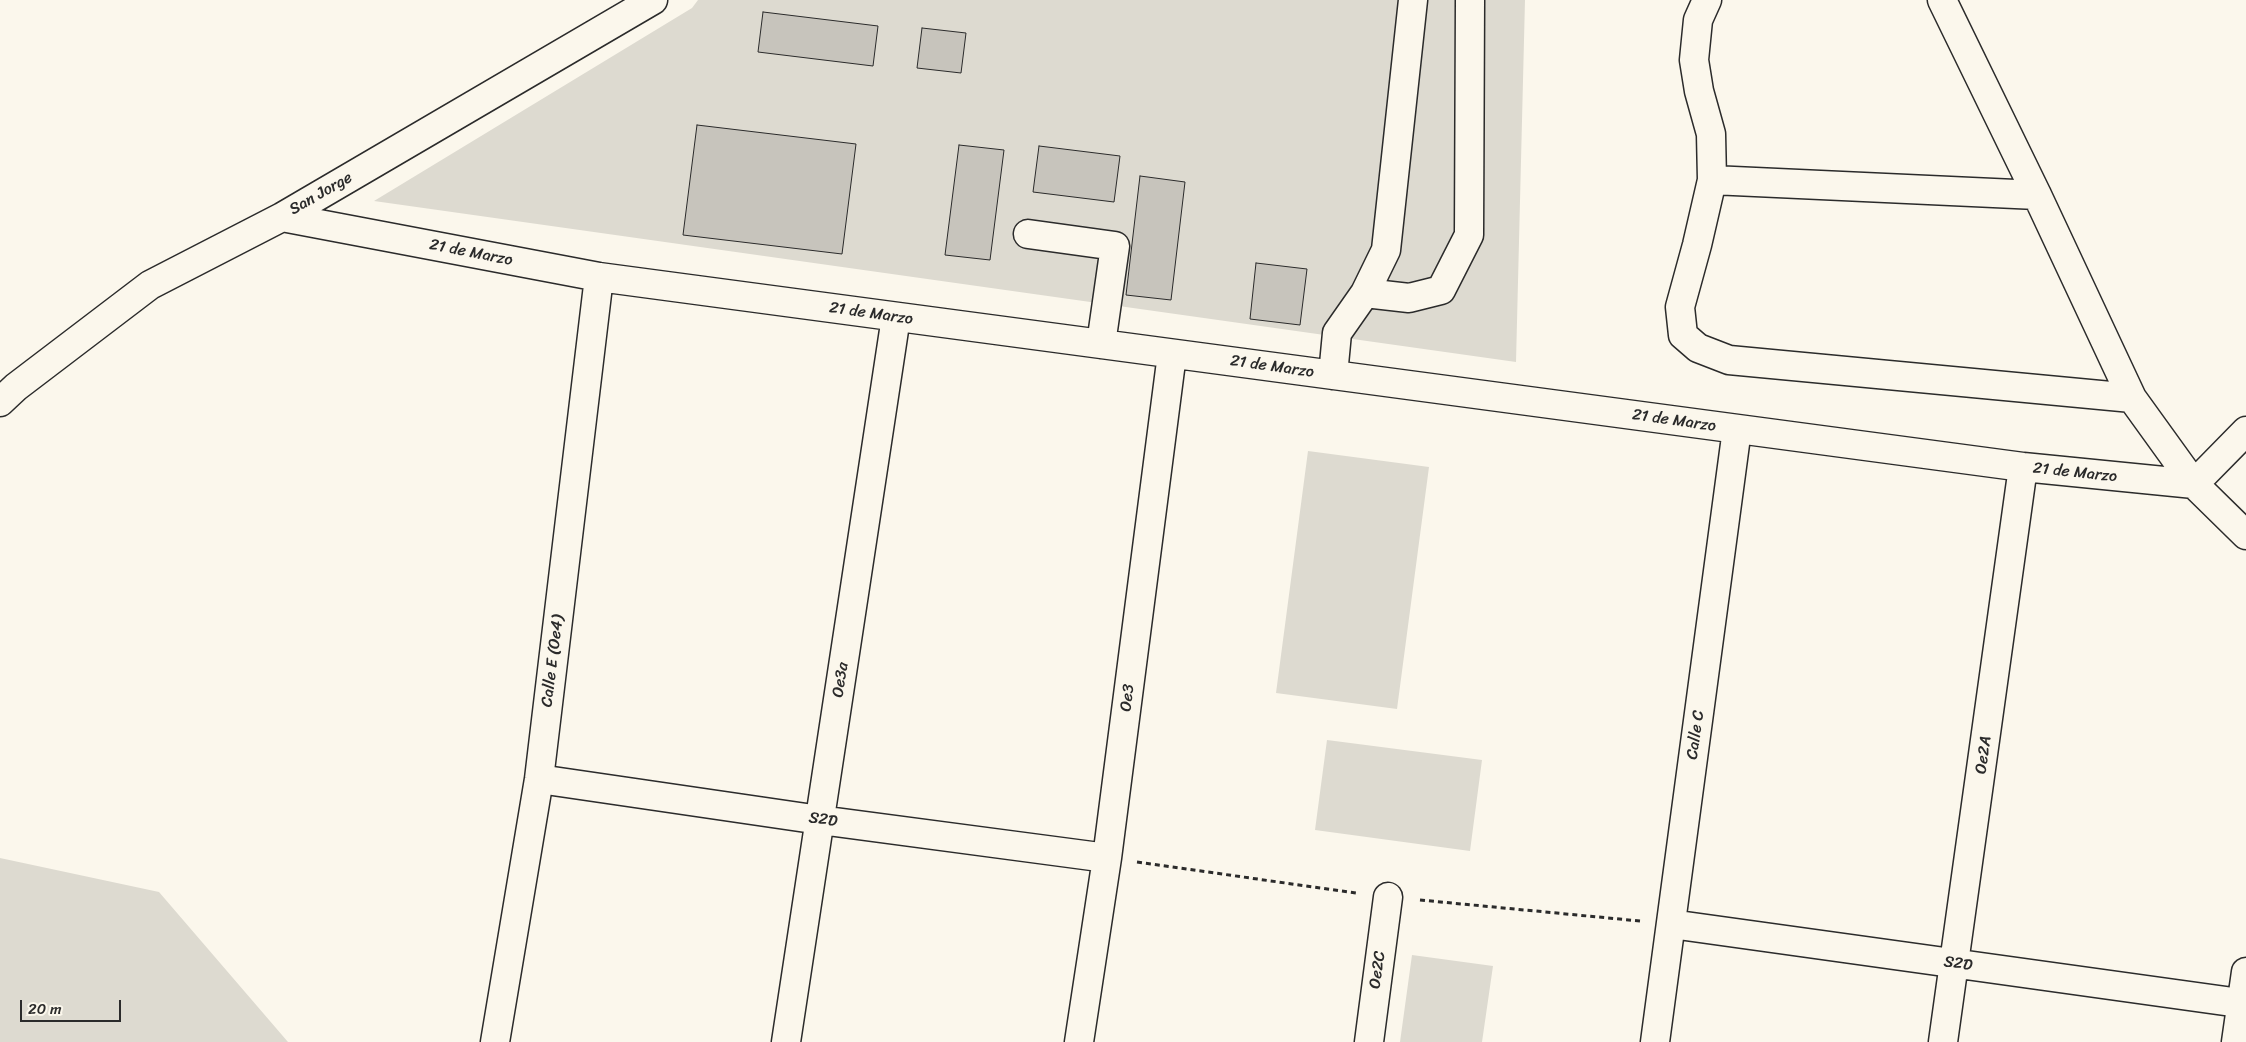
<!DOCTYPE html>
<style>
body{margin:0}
#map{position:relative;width:2246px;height:1042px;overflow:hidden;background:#fbf7ec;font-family:Sriracha,sans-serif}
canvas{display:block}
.scale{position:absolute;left:20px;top:1000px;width:101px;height:22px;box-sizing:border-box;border:2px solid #2b2b2b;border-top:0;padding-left:6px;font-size:15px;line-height:18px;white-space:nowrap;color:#2b2b2b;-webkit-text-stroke:4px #fbf7ec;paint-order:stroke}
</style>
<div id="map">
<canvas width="2246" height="1042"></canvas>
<div class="scale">20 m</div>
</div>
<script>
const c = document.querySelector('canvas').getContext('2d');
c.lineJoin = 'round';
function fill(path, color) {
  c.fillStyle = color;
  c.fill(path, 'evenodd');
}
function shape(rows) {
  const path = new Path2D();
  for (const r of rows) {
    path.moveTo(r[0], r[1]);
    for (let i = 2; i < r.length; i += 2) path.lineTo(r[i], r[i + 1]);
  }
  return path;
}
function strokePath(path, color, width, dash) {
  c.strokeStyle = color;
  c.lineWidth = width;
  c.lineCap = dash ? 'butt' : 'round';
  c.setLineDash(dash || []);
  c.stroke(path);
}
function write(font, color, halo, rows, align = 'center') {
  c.font = font + ' Sriracha,sans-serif';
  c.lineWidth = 4.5;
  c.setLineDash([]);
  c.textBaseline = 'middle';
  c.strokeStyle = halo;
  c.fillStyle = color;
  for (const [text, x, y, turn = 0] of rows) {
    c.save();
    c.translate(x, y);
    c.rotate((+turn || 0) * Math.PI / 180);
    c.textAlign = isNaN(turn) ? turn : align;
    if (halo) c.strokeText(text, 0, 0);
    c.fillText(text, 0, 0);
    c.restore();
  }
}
fill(shape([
 [698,0,1525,0,1516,362,374,201,692,8],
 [1308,451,1429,467,1397,709,1276,693],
 [1327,740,1482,760,1470,851,1315,830],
 [0,858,159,892,288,1042,0,1042],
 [1412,955,1493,966,1482,1042,1400,1042]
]), '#dddad0');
const building = shape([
 [763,12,878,26,873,66,758,52,763,12],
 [922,28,966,33,961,73,917,68,922,28],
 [697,125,856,144,842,254,683,235,697,125],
 [959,145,1004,150,990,260,945,255,959,145],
 [1039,146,1120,156,1114,202,1033,192,1039,146],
 [1140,176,1185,182,1171,300,1126,295,1140,176],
 [1256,263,1307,269,1300,325,1250,319,1256,263]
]);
fill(building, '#c7c4bc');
strokePath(building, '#2b2b2b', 1);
const minor = shape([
 [1707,0,1698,20,1694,60,1699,91,1711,134,1712,180,2037,195],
 [1942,0,2037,195,2132,398,2194,484,2246,431],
 [1712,180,1697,245,1680,307,1683,335,1698,348,1729,360,2132,398],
 [282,217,599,277,2023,467,2194,484,2246,535],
 [1028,234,1115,246,1101,344],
 [1365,293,1409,298,1441,290,1469,235,1470,0],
 [1333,375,1337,333,1365,293,1386,250,1413,0],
 [0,402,16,387,150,285,282,217,653,0],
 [539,779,820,820,1107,858],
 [1671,924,2246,1004],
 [495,1042,539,779,599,277],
 [786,1042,896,317],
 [1079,1042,1107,858,1172,354],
 [1369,1042,1388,897],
 [1655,1042,1737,429],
 [1943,1042,2023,467],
 [2236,1042,2246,972]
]);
strokePath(minor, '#2b2b2b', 31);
strokePath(shape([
 [1137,862,1356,893],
 [1420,900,1640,921]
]), '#2b2b2b', 3, [5, 4]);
strokePath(minor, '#fbf7ec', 28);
write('16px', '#2b2b2b', '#fbf7ec', [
 ["San Jorge",321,194,-30],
 ["21 de Marzo",471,253,11],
 ["21 de Marzo",871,314,8],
 ["21 de Marzo",1272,367,8],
 ["21 de Marzo",1674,421,8],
 ["21 de Marzo",2075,473,6],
 ["Calle E (Oe4)",553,661,-83],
 ["Oe3a",841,680,-81],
 ["Oe3",1128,698,-83],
 ["Calle C",1696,735,-82],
 ["Oe2A",1984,755,-82],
 ["S2D",823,820,8],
 ["S2D",1958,964,8],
 ["Oe2C",1378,970,-82]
]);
</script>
